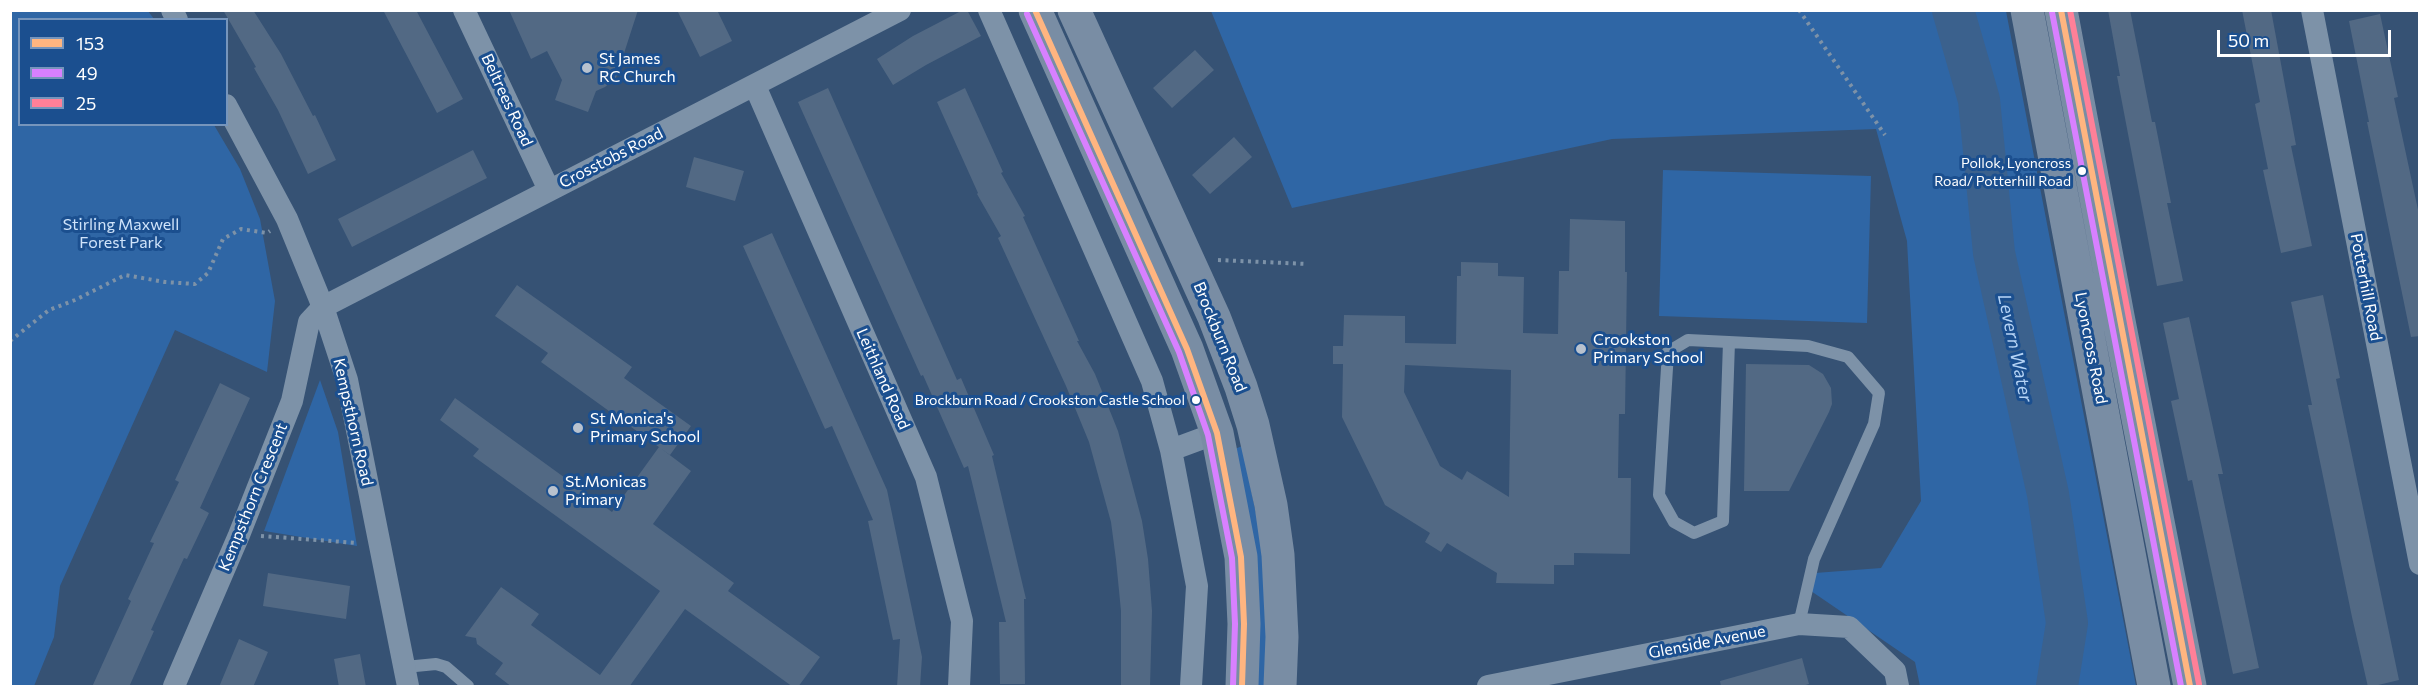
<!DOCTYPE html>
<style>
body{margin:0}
#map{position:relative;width:2430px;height:697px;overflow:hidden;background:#365274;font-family:Commissioner,sans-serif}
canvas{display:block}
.frame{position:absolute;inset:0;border:12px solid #fff;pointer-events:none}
.legend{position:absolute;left:18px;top:18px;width:210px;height:108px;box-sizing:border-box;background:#1b4f8f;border:2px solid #7695bc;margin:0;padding:8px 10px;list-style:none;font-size:18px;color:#fff}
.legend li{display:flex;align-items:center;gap:12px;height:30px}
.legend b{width:30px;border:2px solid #7695bc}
.scale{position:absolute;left:2217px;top:30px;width:174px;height:27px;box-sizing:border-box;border:3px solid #fff;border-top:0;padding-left:8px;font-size:18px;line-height:21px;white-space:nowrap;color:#fff;-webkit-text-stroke:4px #1b4f8f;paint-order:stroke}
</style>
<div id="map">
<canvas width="2430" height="697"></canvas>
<div class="frame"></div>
<ul class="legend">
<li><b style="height:8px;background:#ffb580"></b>153</li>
<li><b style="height:8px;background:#d880ff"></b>49</li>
<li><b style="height:8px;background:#ff8098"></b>25</li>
</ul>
<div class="scale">50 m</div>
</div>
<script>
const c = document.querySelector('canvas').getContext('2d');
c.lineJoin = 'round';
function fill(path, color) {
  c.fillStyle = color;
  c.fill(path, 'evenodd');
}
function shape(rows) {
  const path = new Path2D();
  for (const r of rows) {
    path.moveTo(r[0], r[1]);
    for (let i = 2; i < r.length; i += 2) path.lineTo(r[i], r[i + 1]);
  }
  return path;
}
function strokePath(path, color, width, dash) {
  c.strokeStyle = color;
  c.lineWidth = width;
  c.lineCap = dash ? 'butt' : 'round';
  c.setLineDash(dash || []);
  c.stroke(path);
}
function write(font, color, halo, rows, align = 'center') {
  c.font = font + ' Commissioner,sans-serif';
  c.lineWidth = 6;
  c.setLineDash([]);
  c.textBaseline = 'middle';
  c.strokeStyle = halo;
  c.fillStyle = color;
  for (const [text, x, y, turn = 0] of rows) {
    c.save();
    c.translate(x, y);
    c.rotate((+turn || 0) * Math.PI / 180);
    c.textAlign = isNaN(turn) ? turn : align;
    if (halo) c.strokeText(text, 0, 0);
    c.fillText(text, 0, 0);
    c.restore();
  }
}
fill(shape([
 [10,11,148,11,154,19,20,20,20,124,214,125,240,169,260,219,275,301,267,372,175,330,60,586,54,637,34,686,10,686],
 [1211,11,2006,11,2136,686,1920,686,1915,662,1811,591,1815,573,1881,568,1921,501,1907,241,1876,129,1612,139,1292,208],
 [1663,170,1871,176,1867,323,1659,316],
 [320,380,338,432,357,546,264,531],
 [1242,446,1265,557,1267,686,1256,686,1235,449]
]), '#2f66a5');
strokePath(shape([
 [1953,10,1979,100,1994,253,2048,494,2067,623,2057,686]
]), '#3b618d', 42);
fill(shape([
 [223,10,253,10,281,54,313,116,315,115,336,160,308,174,278,110,254,68,256,67],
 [383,10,416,10,463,99,437,113],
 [509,10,638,10,616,78,605,87,596,91,588,112,555,100,562,80,547,51,531,59],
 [677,10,717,10,732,41,700,57],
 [963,10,967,10,981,36,926,65,893,85,877,59,913,36],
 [2108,10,2130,10,2152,122,2155,122,2171,203,2167,203,2183,281,2157,286,2117,76,2120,76],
 [2242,10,2271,10,2296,145,2291,146,2312,246,2281,253,2263,170,2268,169,2255,104,2260,102],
 [2380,14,2398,97,2394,98,2420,219,2420,336,2411,337,2367,122,2369,122,2349,21],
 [1195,50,1214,70,1172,108,1153,88],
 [828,88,957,380,961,378,994,455,992,456,1026,599,1024,599,1025,684,1000,684,999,622,1006,622,968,466,964,468,923,375,921,376,798,102],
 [965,88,1003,172,1001,173,1025,216,1023,217,1079,341,1077,341,1095,374,1118,431,1142,521,1148,559,1152,611,1150,687,1121,687,1121,611,1116,560,1111,522,1089,442,1066,386,998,238,1001,236,977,194,978,193,937,102],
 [1234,137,1252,157,1210,194,1192,175],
 [473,150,487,178,352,247,338,219],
 [694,157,744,171,735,201,686,187],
 [1570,219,1625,221,1625,272,1627,272,1625,414,1619,414,1618,478,1631,478,1630,554,1574,553,1574,565,1554,565,1554,584,1496,583,1497,573,1447,543,1441,552,1425,542,1430,533,1385,505,1342,417,1343,364,1333,364,1333,346,1343,346,1344,315,1405,316,1405,343,1456,344,1457,276,1461,276,1461,262,1498,263,1498,276,1524,277,1523,333,1558,334,1559,271,1569,271],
 [1405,365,1511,370,1509,497,1467,471,1462,480,1440,466,1404,392],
 [772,233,887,490,922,657,920,687,897,687,900,639,893,640,868,521,873,520,832,426,825,429,743,246],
 [517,285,632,367,624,378,691,426,670,455,541,362,548,353,495,316],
 [2323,295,2340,378,2336,379,2399,680,2370,687,2368,687,2352,617,2318,452,2308,405,2312,405,2291,302],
 [2189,317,2223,474,2218,474,2259,668,2233,674,2192,480,2188,481,2171,401,2179,399,2163,323],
 [1746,364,1809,365,1823,374,1831,388,1832,404,1829,412,1789,491,1744,491],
 [220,383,250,398,200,508,209,513,187,559,184,558,151,630,154,631,129,687,92,687,131,601,128,599,154,543,150,542,179,482,175,480],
 [455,398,612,512,659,447,691,471,653,524,734,583,728,591,820,657,798,687,793,687,685,609,629,687,512,687,495,674,503,663,477,644,476,638,465,636,501,587,539,614,531,625,600,675,660,591,473,456,479,449,440,420],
 [268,573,350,586,346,619,263,606],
 [239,639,268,652,253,687,219,687],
 [360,654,366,687,339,687,334,659],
 [1802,658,1809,684,1799,687,1721,687,1720,681]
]), '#526984');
strokePath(shape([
 [1799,10,1885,135],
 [1218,260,1307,264],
 [10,341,49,310,75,300,125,275,165,282,195,284,208,273,223,239,241,229,267,233,270,231],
 [261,536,358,543]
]), '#7d92a8', 4, [3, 4.5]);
strokePath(shape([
 [1729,342,1723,521,1694,533,1674,522,1659,495,1668,352,1688,340,1729,342,1808,346,1848,357,1879,393,1874,424,1814,559,1799,624],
 [405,667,436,664,446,667,468,686]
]), '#7d92a8', 12);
strokePath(shape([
 [172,10,177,20],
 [464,10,549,190],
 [989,10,1152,381,1171,450,1197,586,1191,686],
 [2312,10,2420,564],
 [755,86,926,477,962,621,959,686],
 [226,105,287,219,323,307,347,380,408,686],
 [1171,450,1217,433],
 [174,686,239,535,292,401,309,322,323,307,900,10],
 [1488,686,1799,624,1849,627,1895,671,1898,686]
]), '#7d92a8', 22);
strokePath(shape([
 [1035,10,1187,349,1217,433,1241,557,1244,624,1242,686],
 [1074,10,1214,317,1241,387,1253,425,1271,505,1278,555,1282,637,1280,686],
 [2027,10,2154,686],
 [2061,10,2118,316,2190,686]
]), '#798da4', 33);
strokePath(shape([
 [1035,10,1187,349,1217,433,1241,557,1244,624,1242,686],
 [2061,10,2190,686]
]), '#ffb580', 6);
strokePath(shape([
 [2052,12,2181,686],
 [1027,14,1179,352,1208,435,1232,558,1235,624,1233,686]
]), '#d880ff', 6);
strokePath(shape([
 [2070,10,2199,684]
]), '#ff8098', 6);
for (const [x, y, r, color] of [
 [587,68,6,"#b9c2ce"],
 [2082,171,5,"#fff"],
 [1581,349,6,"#b9c2ce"],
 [1196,400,5,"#fff"],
 [578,428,6,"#b9c2ce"],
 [553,491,6,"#b9c2ce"]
]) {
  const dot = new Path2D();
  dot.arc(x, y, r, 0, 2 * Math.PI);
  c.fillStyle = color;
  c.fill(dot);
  strokePath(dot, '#1b4f8f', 2);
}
write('14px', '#fff', '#1b4f8f', [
 ["Pollok, Lyoncross",2071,163],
 ["Road/ Potterhill Road",2071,181],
 ["Brockburn Road / Crookston Castle School",1185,400]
], 'right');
write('16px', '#fff', '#1b4f8f', [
 ["St James",599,59],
 ["RC Church",599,77],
 ["Crookston",1593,340],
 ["Primary School",1593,358],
 ["St Monica's",590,419],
 ["Primary School",590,437],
 ["St.Monicas",565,482],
 ["Primary",565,500]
], 'left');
write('16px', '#fff', '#1b4f8f', [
 ["Beltrees Road",507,100,65],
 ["Crosstobs Road",611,158,-27],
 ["Potterhill Road",2366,287,79],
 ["Brockburn Road",1220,337,68],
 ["Lyoncross Road",2091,348,79],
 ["Leithland Road",883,379,66],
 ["Kempsthorn Road",353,422,77],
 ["Kempsthorn Crescent",253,497,-68],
 ["Glenside Avenue",1707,642,-11]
]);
write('16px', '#cfe3fa', '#1b4f8f', [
 ["Stirling Maxwell",121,225],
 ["Forest Park",121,243]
]);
write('italic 18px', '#b5d3f5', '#1b4f8f', [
 ["Levern Water",2015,348,78]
]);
</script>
